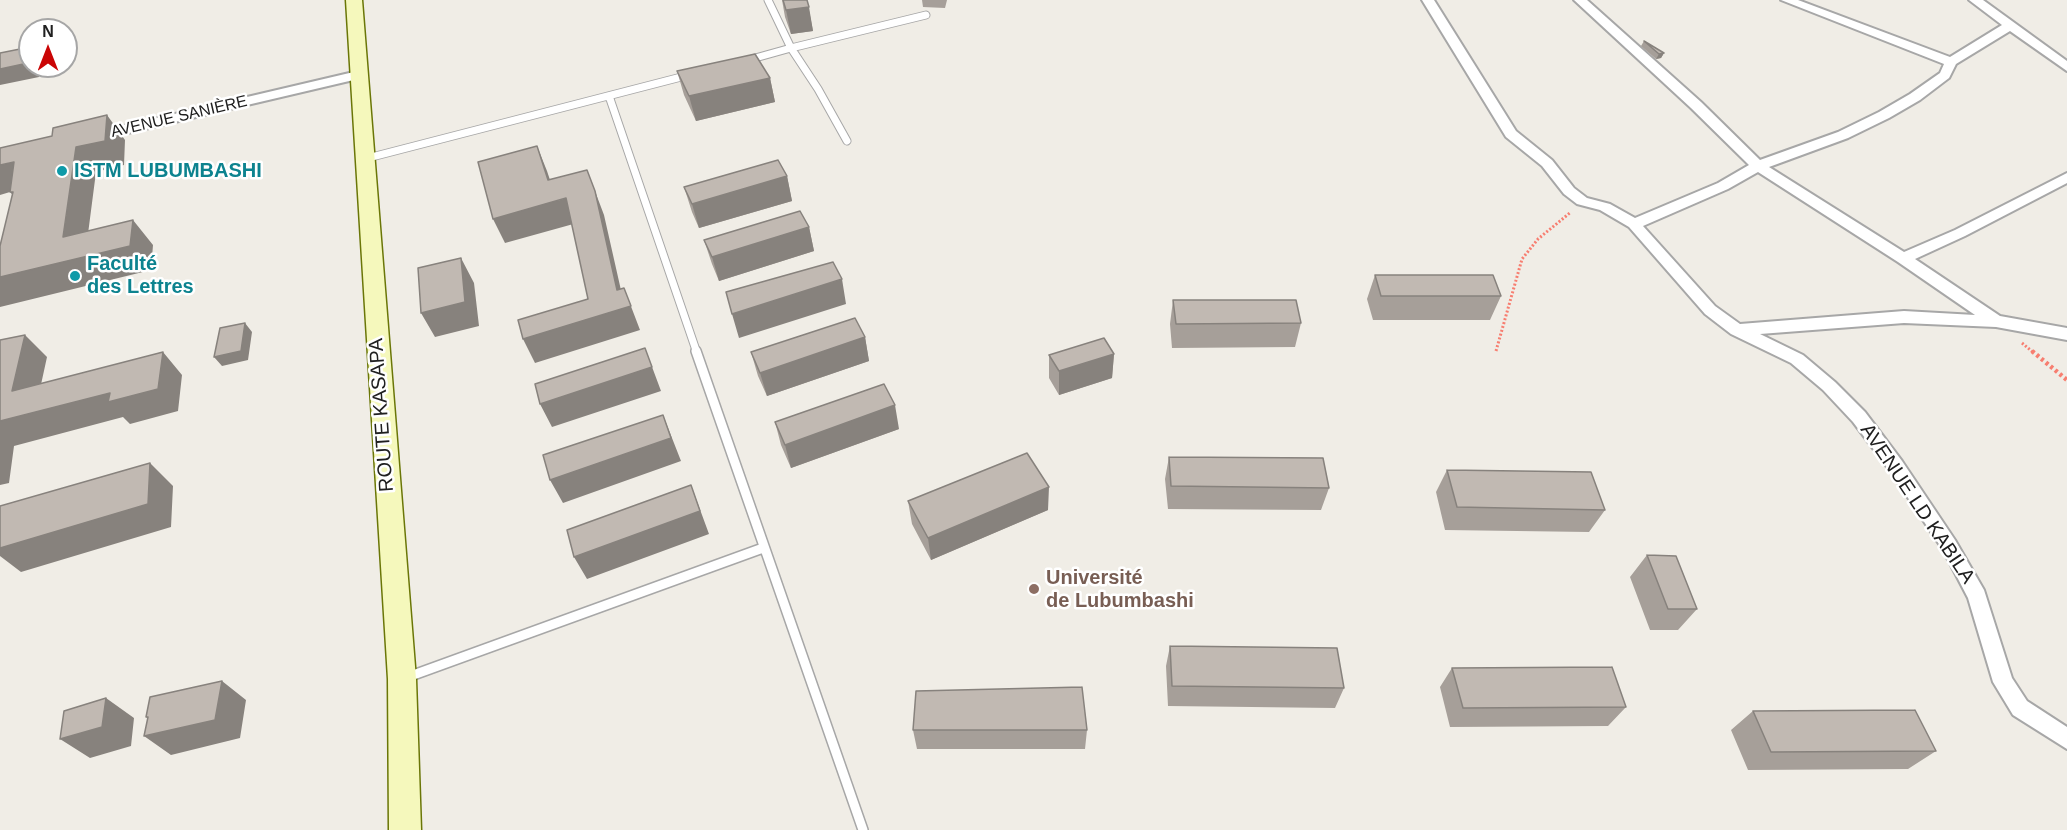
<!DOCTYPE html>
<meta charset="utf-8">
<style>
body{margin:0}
#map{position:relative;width:2067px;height:830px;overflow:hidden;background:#f0ede6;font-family:Helvetica,sans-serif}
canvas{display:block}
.north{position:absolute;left:18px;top:18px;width:60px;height:60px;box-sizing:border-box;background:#fff;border:2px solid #a6a6a6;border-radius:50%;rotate:0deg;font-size:16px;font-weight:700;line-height:24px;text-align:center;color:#202020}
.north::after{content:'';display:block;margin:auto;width:21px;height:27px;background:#ca0505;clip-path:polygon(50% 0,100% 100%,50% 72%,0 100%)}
</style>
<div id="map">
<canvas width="2067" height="830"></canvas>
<div class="north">N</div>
</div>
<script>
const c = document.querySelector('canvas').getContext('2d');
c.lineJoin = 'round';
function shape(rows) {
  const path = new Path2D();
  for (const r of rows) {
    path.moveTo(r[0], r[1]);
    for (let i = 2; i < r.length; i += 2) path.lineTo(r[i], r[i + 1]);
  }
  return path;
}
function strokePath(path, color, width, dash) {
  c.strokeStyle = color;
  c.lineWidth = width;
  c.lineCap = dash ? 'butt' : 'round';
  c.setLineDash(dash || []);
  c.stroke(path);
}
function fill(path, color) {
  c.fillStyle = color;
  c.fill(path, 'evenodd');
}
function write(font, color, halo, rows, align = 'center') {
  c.font = font + ' Helvetica,sans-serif';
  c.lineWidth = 5;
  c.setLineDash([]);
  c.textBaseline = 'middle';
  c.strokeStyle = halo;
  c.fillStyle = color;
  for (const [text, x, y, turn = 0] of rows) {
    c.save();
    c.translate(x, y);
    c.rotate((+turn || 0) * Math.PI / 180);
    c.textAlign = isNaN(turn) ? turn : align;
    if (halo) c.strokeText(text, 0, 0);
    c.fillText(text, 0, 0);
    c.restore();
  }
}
const laneFar1 = shape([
 [748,60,791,48,768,0],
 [609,96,697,353],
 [847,141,818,89,791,48,926,15],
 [364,159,689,75]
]);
const lane = shape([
 [696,351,863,830],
 [405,678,763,548]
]);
const street = shape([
 [1422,0,1434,0,1516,131,1552,160,1574,188,1587,198,1610,204,1635,218,1718,183,1749,165,1691,108,1574,0,1587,0,1701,102,1760,160,1838,132,1879,112,1910,94,1940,73,1944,64,1781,0,1798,0,1950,57,2002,25,1969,0,1983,0,2067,61,2067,71,2010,31,1956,64,1949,78,1920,100,1889,118,1848,138,1769,167,1904,252,1955,230,2067,173,2067,183,1965,236,1915,259,2000,316,2067,328,2067,340,1996,327,1904,323,1760,334,1803,355,1835,382,1865,412,1902,461,1955,540,1984,590,2012,678,2027,701,2067,727,2067,749,2013,715,1993,682,1968,598,1943,550,1890,471,1853,422,1823,390,1791,363,1731,334,1705,314,1629,227,1600,210,1577,204,1564,194,1542,166,1506,137,1422,0],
 [1758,172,1898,262,1975,315,1904,311,1740,324,1715,306,1643,226,1728,189,1758,172],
 [358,71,362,72,364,75,362,78,98,140,91,136,98,132,358,71]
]);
const secondary = shape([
 [346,0,362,0,416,679,421,830,389,830,388,679,346,0]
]);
strokePath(laneFar1, '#a7a7a7', 9);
strokePath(lane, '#a7a7a7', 12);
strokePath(street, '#a7a7a7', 4);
strokePath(secondary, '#6a7607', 3);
strokePath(shape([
 [2022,343,2034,353],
 [1496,351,1522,259,1538,239,1571,212]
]), '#f77e70', 3, [2, 2]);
strokePath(shape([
 [2032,351,2067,380]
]), '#f77e70', 4.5, [3, 3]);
strokePath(laneFar1, '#fff', 7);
strokePath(lane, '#fff', 9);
fill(street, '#fff');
fill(secondary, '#f5f8bc');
fill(shape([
 [782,0,807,0,813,31,791,34,785,17],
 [922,0,947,0,945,8,923,7],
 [1644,41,1664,53,1661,58,1656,59,1641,46],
 [677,71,770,78,775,102,696,121,684,95],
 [787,176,792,201,699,228,692,212,684,187],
 [809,227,814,251,719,281,712,264,704,240],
 [1375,275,1501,296,1490,320,1373,320,1367,299],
 [1173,300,1301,323,1295,347,1172,348,1170,324],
 [865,337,869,361,767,396,758,376,751,352],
 [1114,354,1112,378,1059,395,1049,378,1049,355],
 [775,422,899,429,791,468,781,445],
 [1169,457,1329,488,1321,510,1168,509,1165,479],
 [1447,470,1605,510,1589,532,1445,530,1436,492],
 [908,501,1048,510,931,560,912,524],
 [1647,555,1697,609,1678,630,1650,630,1630,577],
 [1170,646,1344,688,1335,708,1168,706,1166,666],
 [1452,668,1626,707,1608,726,1450,727,1440,687],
 [1753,711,1936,751,1908,769,1748,770,1731,730],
 [913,730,1087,730,1085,749,917,749]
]), '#a69f99');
fill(shape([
 [809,7,813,31,791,34,786,10],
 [30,50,30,66,40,66,39,77,0,85,0,69],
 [1664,53,1661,58,1656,59,1659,54],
 [770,78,775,102,696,121,689,96],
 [107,115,125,140,124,165,96,172,85,257,133,220,153,245,151,270,0,307,0,277,63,237,76,147],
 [537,146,547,171,557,201,566,198,577,223,505,243,493,219,548,180],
 [14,162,32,217,10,192,0,195,0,165],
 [587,170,604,215,625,308,624,288,640,330,535,363,523,339,617,290],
 [787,176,792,201,699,228,692,204],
 [809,227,814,251,719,281,712,257],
 [461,258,474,283,479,326,435,337,421,313],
 [842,279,846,304,739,338,732,314],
 [245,323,252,332,248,360,222,366,214,357],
 [25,335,47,357,35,412,163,352,182,375,178,411,130,424,123,417,14,446,9,483,0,485,0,421,12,391],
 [865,337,869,361,767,396,760,373],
 [645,348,661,391,552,427,540,404],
 [1114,354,1112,378,1059,395,1059,371],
 [895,405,899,429,791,468,785,445],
 [663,415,681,461,563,503,550,480],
 [150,463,173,486,171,527,21,572,0,556,0,548],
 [691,485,709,534,587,579,574,557],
 [1049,487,1048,510,931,560,928,538],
 [222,681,246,700,240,738,171,755,144,736,166,731,146,717],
 [106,698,134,718,131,746,90,758,60,739]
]), '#87827d');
const building = shape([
 [783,0,807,0,809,7,786,10,783,0],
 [1644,41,1664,53,1659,54,1644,41],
 [30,47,28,63,0,69,0,53,30,47],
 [755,54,770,78,689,96,677,71,755,54],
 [107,115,105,141,76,147,63,237,133,220,130,246,0,277,0,246,13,192,10,192,14,162,0,165,0,148,52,136,53,128,107,115],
 [537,146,548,180,587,170,595,191,617,290,624,288,631,306,523,339,518,320,588,299,566,198,493,219,478,162,537,146],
 [778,160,787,176,692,204,684,187,778,160],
 [800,211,809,227,712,257,704,240,800,211],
 [461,258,465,302,421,313,418,268,461,258],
 [833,262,842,279,732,314,726,292,833,262],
 [1375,275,1493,275,1501,296,1381,296,1375,275],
 [1173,300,1296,300,1301,323,1176,324,1173,300],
 [855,318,865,337,760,373,751,352,855,318],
 [245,323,241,351,214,357,220,328,245,323],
 [25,335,12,391,163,352,158,389,108,402,110,393,0,421,0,340,25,335],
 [1104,338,1114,354,1059,371,1049,355,1104,338],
 [645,348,652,367,540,404,535,384,645,348],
 [884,384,895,405,785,445,775,422,884,384],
 [663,415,671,438,550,480,543,455,663,415],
 [1027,453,1049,487,928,538,908,501,1027,453],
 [1169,457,1323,458,1329,488,1171,486,1169,457],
 [150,463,148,504,0,548,0,506,150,463],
 [1447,470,1591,472,1605,510,1457,507,1447,470],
 [691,485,700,511,574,557,567,530,691,485],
 [1647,555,1676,556,1697,609,1668,609,1647,555],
 [1170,646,1337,648,1344,688,1172,686,1170,646],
 [1612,667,1626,707,1463,708,1452,668,1612,667],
 [222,681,215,720,144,736,148,717,146,717,150,697,222,681],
 [1082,687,1087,730,913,730,916,691,1082,687],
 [106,698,102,727,60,739,64,711,106,698],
 [1915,710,1936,751,1771,752,1753,711,1915,710]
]);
fill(building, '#c1b9b2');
strokePath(building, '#87827d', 1.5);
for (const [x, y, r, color] of [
 [62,171,6,"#0f9aa8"],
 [75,276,6,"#0f9aa8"],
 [1034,589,6,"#8d6e63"]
]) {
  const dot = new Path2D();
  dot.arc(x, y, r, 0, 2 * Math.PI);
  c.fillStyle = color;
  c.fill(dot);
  strokePath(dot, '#fff', 2);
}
write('16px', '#202020', '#fff', [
 ["AVENUE SANIÈRE",179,117,-13]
]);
write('bold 20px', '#0d838f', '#fff', [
 ["ISTM LUBUMBASHI",74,171],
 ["Faculté",87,264],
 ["des Lettres",87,287]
], 'left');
write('20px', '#202020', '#fff', [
 ["ROUTE KASAPA",382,415,-94],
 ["AVENUE LD KABILA",1917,504,56]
]);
write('bold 20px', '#785e54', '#fff', [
 ["Université",1046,578],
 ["de Lubumbashi",1046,601]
], 'left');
</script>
